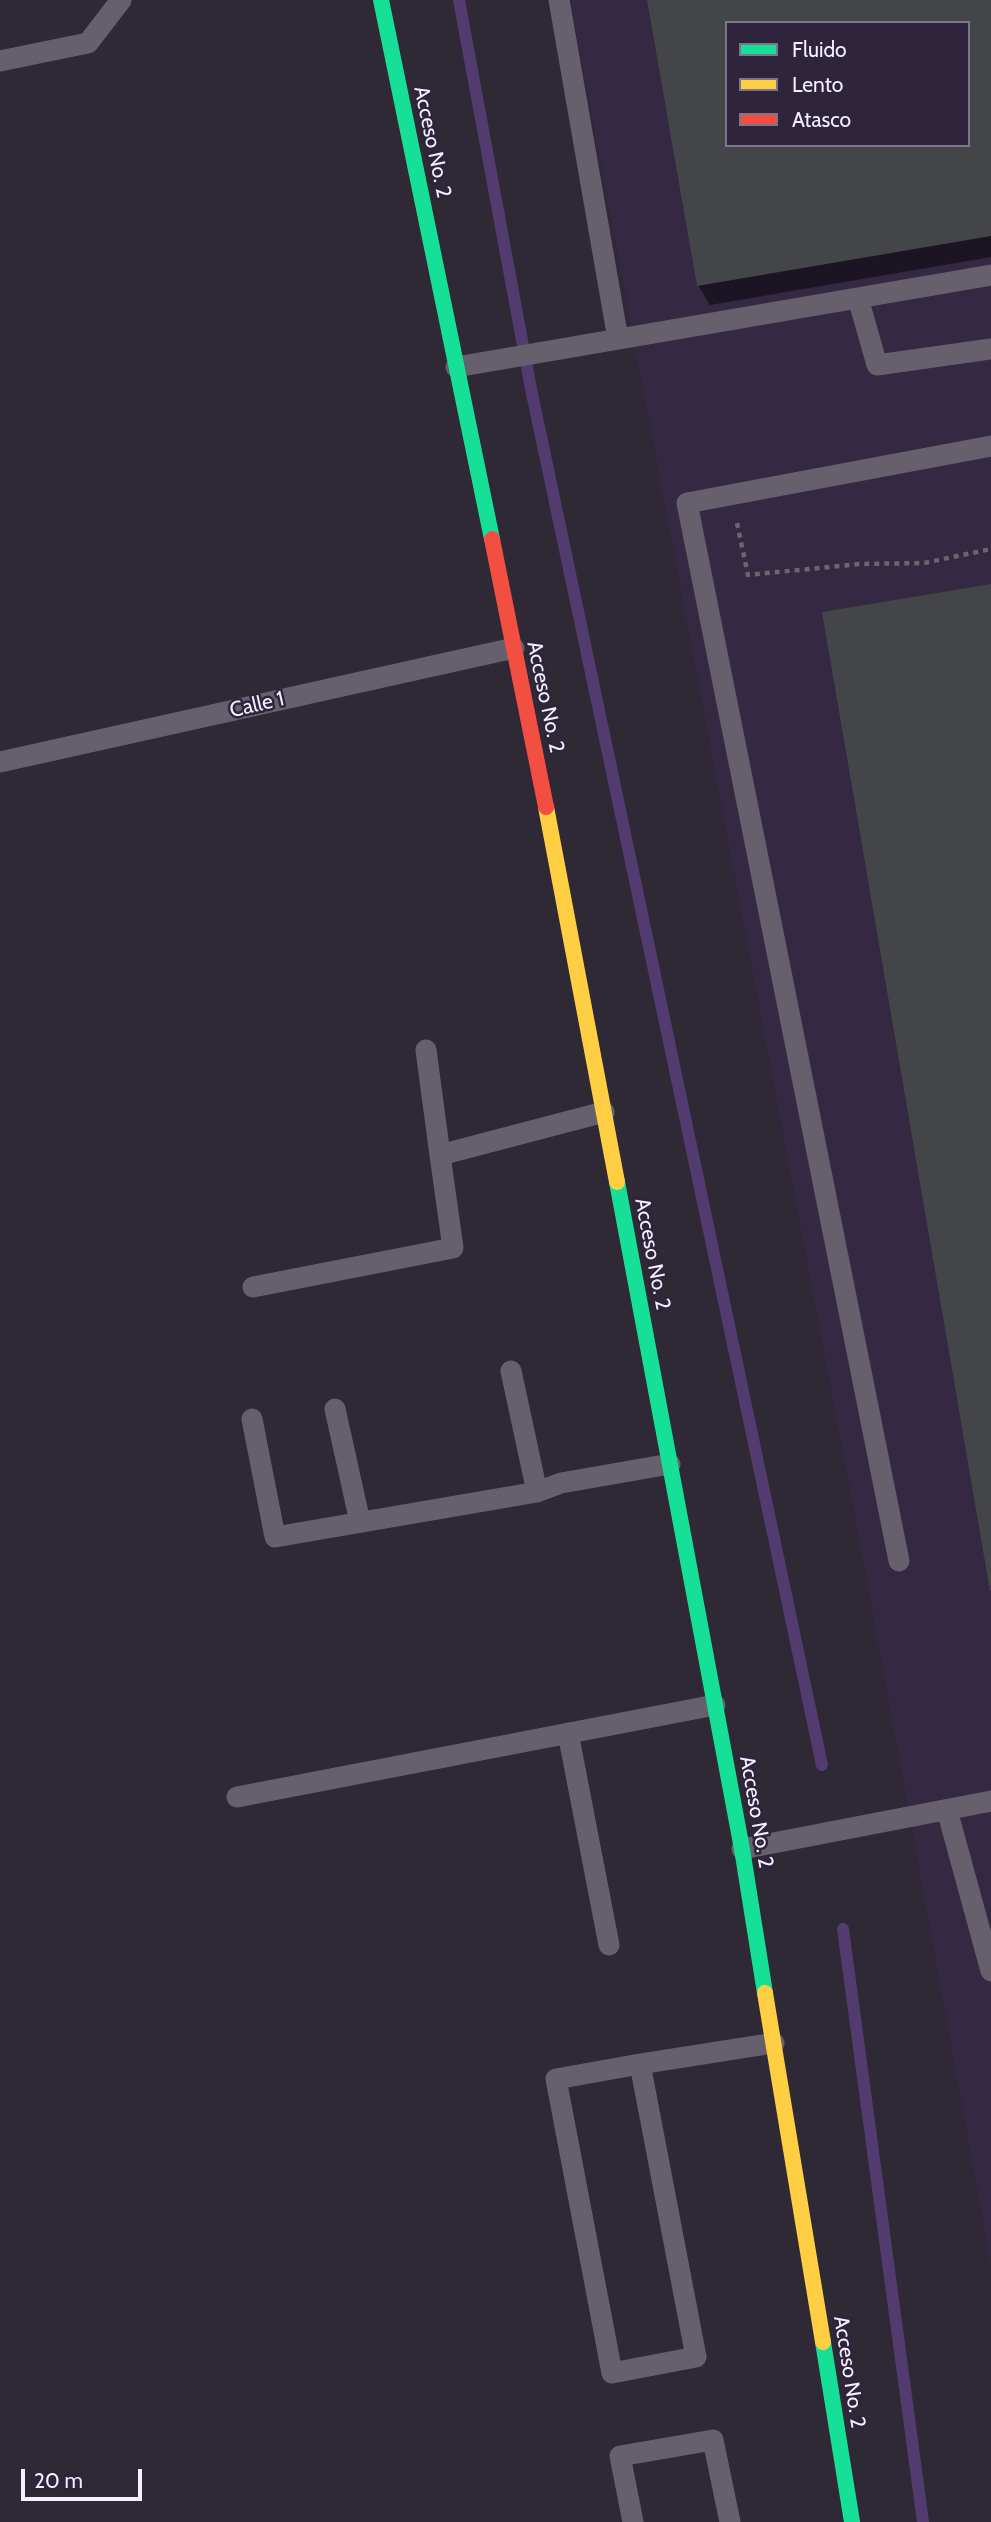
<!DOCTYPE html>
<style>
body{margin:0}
#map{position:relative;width:991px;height:2522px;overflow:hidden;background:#2f2936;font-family:Cabin,sans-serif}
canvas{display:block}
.legend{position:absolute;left:725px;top:21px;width:245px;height:126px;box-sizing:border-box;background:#2e243b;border:2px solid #7e7589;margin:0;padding:9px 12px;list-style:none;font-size:21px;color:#f5effe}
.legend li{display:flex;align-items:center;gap:14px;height:35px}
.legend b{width:35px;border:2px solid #7e7589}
.scale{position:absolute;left:21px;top:2469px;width:121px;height:32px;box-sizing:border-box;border:4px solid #f5effe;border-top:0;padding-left:9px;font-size:21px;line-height:24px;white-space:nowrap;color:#f5effe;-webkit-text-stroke:5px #2e243b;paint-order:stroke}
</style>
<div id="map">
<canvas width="991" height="2522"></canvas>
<ul class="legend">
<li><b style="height:9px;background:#16e098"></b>Fluido</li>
<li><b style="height:9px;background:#ffcf43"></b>Lento</li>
<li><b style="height:9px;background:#f24e42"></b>Atasco</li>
</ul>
<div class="scale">20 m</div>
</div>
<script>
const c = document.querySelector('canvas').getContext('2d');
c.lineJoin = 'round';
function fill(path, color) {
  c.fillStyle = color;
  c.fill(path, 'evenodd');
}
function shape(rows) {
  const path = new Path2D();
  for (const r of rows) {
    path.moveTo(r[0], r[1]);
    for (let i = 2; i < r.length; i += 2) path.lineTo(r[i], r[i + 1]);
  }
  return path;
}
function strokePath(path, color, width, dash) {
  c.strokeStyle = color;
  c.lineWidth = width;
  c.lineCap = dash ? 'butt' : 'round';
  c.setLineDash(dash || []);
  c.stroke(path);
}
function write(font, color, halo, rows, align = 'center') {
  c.font = font + ' Cabin,sans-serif';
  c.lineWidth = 5;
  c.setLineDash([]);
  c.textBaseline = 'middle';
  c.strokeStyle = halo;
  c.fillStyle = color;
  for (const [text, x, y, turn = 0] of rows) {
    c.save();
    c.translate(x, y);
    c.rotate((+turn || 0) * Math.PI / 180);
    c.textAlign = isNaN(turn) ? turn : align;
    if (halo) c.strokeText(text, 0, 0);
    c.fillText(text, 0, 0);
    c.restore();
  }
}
fill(shape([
 [570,0,991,0,991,2266,867,1581],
 [727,23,968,23,968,145,727,145]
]), '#342842');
fill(shape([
 [649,0,991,0,991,257,710,305,698,285],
 [727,23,968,23,968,145,727,145]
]), '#0007');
strokePath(shape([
 [459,0,531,389,822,1765],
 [843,1929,923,2522]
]), '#523b6e', 12);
fill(shape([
 [647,0,991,0,991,236,697,286],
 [727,23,968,23,968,145,727,145],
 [991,584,991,1590,990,1591,822,612]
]), '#434549');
strokePath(shape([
 [737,523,748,575,859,564,924,563,991,549]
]), '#6a6670', 4.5, [5, 5]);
strokePath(shape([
 [559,0,618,339],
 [0,61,88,43,121,0],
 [858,298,877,365,991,349],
 [456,367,991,275],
 [0,762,514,648],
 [426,1050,440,1155],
 [253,1287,453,1248,440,1155,604,1112],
 [511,1371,537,1492],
 [335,1409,360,1522],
 [252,1419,275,1537,537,1492,561,1483,670,1464],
 [899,1561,687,503,991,446],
 [568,1733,609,1945],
 [237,1797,715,1705],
 [947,1810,991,1971],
 [742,1849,991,1801],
 [640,2064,696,2357,612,2373,556,2079,640,2064,774,2043],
 [633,2522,620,2456,713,2440,730,2522]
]), '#65606b', 21);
strokePath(shape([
 [381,0,492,539],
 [617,1182,742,1849,765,1993],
 [823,2342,852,2522]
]), '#16e098', 16);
strokePath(shape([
 [546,807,617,1182],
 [765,1993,823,2342]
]), '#ffcf43', 16);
strokePath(shape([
 [492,539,546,807]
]), '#f24e42', 16);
write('21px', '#f5effe', '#2e243b', [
 ["Acceso No. 2",432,142,78],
 ["Acceso No. 2",545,697,78],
 ["Calle 1",257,705,-13],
 ["Acceso No. 2",652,1254,79],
 ["Acceso No. 2",756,1812,80],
 ["Acceso No. 2",849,2372,81]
]);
</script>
